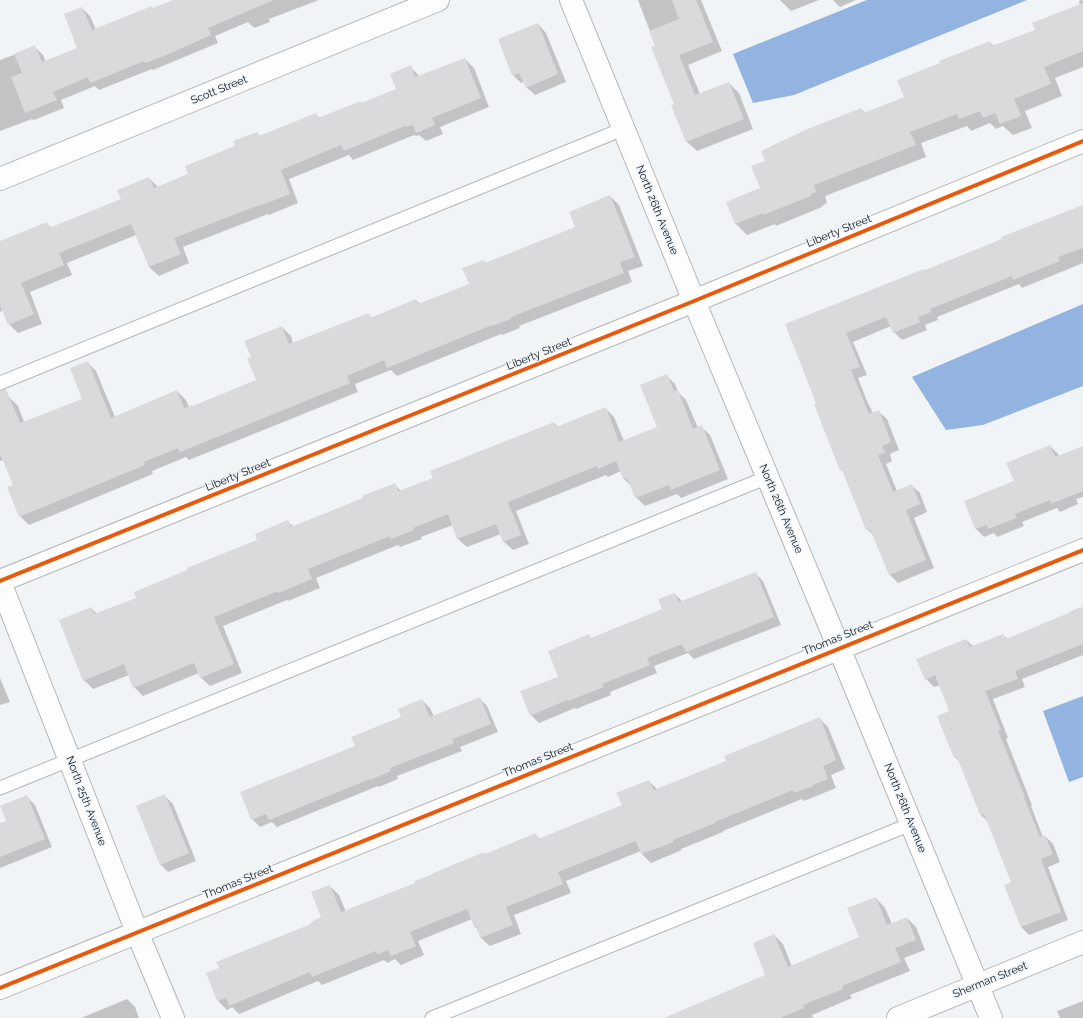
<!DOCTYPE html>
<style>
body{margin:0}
canvas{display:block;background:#f1f4f6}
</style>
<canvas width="1083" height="1018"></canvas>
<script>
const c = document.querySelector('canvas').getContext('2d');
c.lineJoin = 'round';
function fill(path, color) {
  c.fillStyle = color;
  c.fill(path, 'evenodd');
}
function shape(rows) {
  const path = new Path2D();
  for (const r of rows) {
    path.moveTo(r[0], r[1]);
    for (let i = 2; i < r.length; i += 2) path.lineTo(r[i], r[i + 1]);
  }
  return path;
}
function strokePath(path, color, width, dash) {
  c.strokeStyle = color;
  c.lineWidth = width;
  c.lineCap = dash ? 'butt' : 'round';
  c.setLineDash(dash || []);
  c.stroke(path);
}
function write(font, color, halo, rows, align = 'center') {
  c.font = font + ' Raleway,sans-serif';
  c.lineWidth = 3;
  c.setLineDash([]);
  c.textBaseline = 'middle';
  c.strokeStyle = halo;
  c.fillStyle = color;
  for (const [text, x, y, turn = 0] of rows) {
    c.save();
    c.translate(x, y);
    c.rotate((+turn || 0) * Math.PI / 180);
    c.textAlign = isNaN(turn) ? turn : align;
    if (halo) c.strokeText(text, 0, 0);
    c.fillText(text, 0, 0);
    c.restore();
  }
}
fill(shape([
 [867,0,1027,0,794,95,753,103,733,54],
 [1083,304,1083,386,983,425,946,430,912,377],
 [1083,696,1083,777,1069,782,1043,711]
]), '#93b3e1');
fill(shape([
 [175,0,319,0,269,19,270,22,254,28,248,22,215,36,218,43,153,70,152,69,99,90,95,86,61,100,64,108,34,120,32,119,0,131,0,60,35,47,43,55,46,62,78,48,82,8,90,16,96,30],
 [638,0,701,0,722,51,688,65,700,94,729,83,739,93,753,129,697,151,687,142,673,106,675,105,656,47],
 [780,0,819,0,791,11],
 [833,0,856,0,840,7],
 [1083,0,1083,67,1055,78,1062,96,1025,111,1032,128,1013,135,1003,126,996,129,990,123,971,131,967,126,921,143,926,157,825,196,827,203,822,206,822,207,776,226,775,224,747,235,736,224,761,188,766,161,861,109,866,113,906,97,941,63,990,42,994,46,1036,30,1080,5,1079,1],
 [538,24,546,33,566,82,535,95,526,87,524,82,521,83,513,75],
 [465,59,474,68,489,107,440,127,443,134,426,141,419,135,416,136,414,135,353,160,349,155,289,179,298,203,269,215,268,214,183,247,189,263,159,276,149,267,136,235,67,263,72,275,30,292,42,324,18,333,9,324,3,310,0,312,0,242,46,223,52,229,122,200,149,178,158,187,189,174,236,146,257,133,261,137,316,114,320,119,360,102,362,104,397,89,410,66,419,76],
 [610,196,619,205,643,266,628,271,632,282,519,326,520,328,502,335,501,334,397,376,391,370,355,384,358,392,189,460,186,457,152,471,153,474,29,525,20,516,14,485,3,460,0,461,0,401,9,397,18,406,24,422,83,400,87,362,96,371,115,417,177,391,186,400,189,407,193,407,257,381,252,357,282,327,291,336,293,343,368,315,372,318,416,300,420,304,470,284,483,261,486,263,577,228],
 [1083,206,1083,263,1022,288,1019,284,937,317,938,320,925,325,927,330,902,340,894,332,891,326,853,342,867,375,858,378,867,401,873,413,878,411,887,419,899,450,890,454,892,461,886,464,897,491,911,485,920,493,927,512,914,518,934,568,898,583,890,575,874,536,867,529,845,474,841,470,817,404,786,325,925,271],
 [666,375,675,384,678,392,686,400,698,428,701,427,710,435,728,479,681,498,677,494,645,506,636,497,631,486,624,479,621,471,608,477,606,475,516,511,529,544,513,550,504,542,501,534,467,547,458,539,453,525,421,537,422,539,400,547,398,545,316,578,320,588,288,601,287,600,223,626,242,673,210,686,201,678,199,673,143,696,134,687,129,675,93,689,84,680,91,608,97,614,138,598,259,540,288,522,294,527,364,498,395,485,401,491,434,478,554,423,558,427,605,408,614,417,624,441,658,428],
 [1050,446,1058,454,1059,456,1083,447,1083,497,1076,499,1078,504,1060,512,1057,508,1022,522,1024,526,997,537,994,533,984,537,976,529,965,502,1015,481],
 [755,573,763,581,781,625,694,659,688,653,654,666,657,673,610,692,611,695,576,709,575,708,539,723,531,715,589,636,592,639,663,610,675,594,683,602],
 [1083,607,1083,655,1022,679,1025,687,993,699,1008,738,1006,739,1032,805,1031,806,1043,837,1045,836,1053,844,1060,862,1048,867,1068,920,1029,935,1021,927,1005,885,1013,882,988,822,981,815,960,762,955,757,950,712,940,685,934,687,926,679,966,640,973,646,1003,635,1008,639,1070,613,1069,612],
 [0,678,10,702,0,705],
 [479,698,487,706,498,732,460,747,462,751,397,776,398,779,379,787,378,786,277,827,272,822,260,827,252,819,356,747,402,717,422,700,430,708,434,717],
 [819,718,828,727,845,769,831,775,836,788,804,801,802,799,723,831,723,832,681,849,682,850,651,863,642,854,641,851,566,881,571,893,514,915,521,934,490,946,481,938,478,930,474,926,472,919,418,941,424,955,401,965,395,959,387,963,384,960,322,985,318,981,239,1014,232,1007,227,1010,218,1001,313,924,322,918,330,886,339,895,346,912,535,834,540,839,623,806,649,781,658,790,727,761],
 [165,796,173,804,196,861,168,872,160,864],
 [27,797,35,805,52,847,0,868,0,825,7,822],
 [876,898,885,908,892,924,907,918,916,927,925,950,904,958,910,971,850,995,852,998,812,1015,813,1018,698,1018,767,976,774,935,783,944,792,967,860,938],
 [127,999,135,1007,139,1018,81,1018],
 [1083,1001,1083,1018,1060,1018,1057,1011]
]), '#0003');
fill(shape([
 [173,0,274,0,208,28,211,35,171,53,145,63,144,61,90,83,88,77,53,92,57,100,25,113,11,77,22,73,14,54,35,45,42,62,77,48,64,14,82,7,92,30,152,6,153,8],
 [672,0,696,0,713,42,679,55,695,95,729,82,744,119,686,142,671,105,674,104,651,47,655,46,649,31,679,19],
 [1083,3,1083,51,1044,67,1051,84,1014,99,1021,116,1000,124,995,113,983,118,980,111,959,119,957,114,910,132,916,145,814,185,816,192,811,194,811,196,763,215,763,213,735,224,726,202,760,188,751,166,765,161,761,151,805,130,861,108,864,113,904,97,897,80,940,63,939,61,990,41,992,46,1035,30,1032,23],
 [538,23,558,74,526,88,519,73,512,76,498,39],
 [465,58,481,98,432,118,435,125,416,133,413,125,406,127,405,126,344,151,341,145,281,170,290,194,259,206,259,205,174,238,181,254,149,267,131,224,59,253,64,265,21,283,34,314,8,325,0,305,0,241,47,222,49,228,121,199,117,190,149,177,154,188,188,174,185,166,235,146,233,141,257,132,259,136,316,113,318,118,361,101,361,103,396,89,390,74,411,65,415,77],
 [610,195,635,257,620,262,624,273,511,317,511,319,492,326,492,325,387,368,384,360,347,376,350,383,180,452,178,448,144,462,145,465,19,517,7,487,13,485,0,454,0,391,6,389,20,423,82,399,70,368,88,361,111,418,177,390,184,408,192,405,193,406,256,380,247,358,251,357,244,341,282,326,289,344,369,313,370,318,416,299,418,304,469,284,462,268,484,260,485,263,575,227,569,212],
 [1083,205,1083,248,1058,257,1060,261,1013,280,1012,276,930,309,931,312,918,317,920,322,893,333,886,317,846,333,860,367,851,370,869,414,879,410,891,442,882,446,885,453,878,455,893,492,912,484,920,504,906,510,926,560,889,575,870,529,866,530,842,470,840,471,814,404,816,403,785,324,924,269,925,270,1002,239,1001,237],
 [667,374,674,391,678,390,693,429,702,425,720,470,671,490,669,485,635,498,627,478,623,479,616,461,598,469,597,466,508,502,521,535,503,542,496,524,457,539,448,514,413,528,414,530,391,539,390,536,308,569,312,579,279,593,278,591,214,617,234,664,200,678,194,663,133,688,124,664,83,681,59,620,91,607,94,614,136,598,134,592,187,570,187,568,257,540,255,534,288,520,291,527,363,498,362,496,395,483,398,491,433,478,430,471,554,422,556,427,606,407,619,442,657,427,640,385],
 [1050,445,1055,457,1083,446,1083,491,1051,504,1050,500,1015,514,1016,518,988,529,987,525,975,529,964,501,1014,481,1006,463],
 [756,572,774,617,686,652,682,644,647,658,650,665,602,684,604,687,568,701,567,700,530,716,520,691,558,677,548,651,589,634,591,638,655,612,662,609,658,599,675,593,679,602],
 [1083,607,1083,644,1015,671,1018,679,985,691,1001,730,998,731,1025,797,1024,798,1040,837,1045,835,1053,854,1041,859,1061,912,1021,927,1004,885,1011,882,984,814,980,815,957,757,954,758,937,716,949,711,935,675,925,680,916,659,966,639,970,647,1003,634,1006,639],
 [480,697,491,724,453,739,454,743,390,768,391,771,370,780,370,779,269,820,266,814,251,820,240,792,355,746,351,737,401,717,398,709,422,699,430,717],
 [820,717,836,760,823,766,828,779,813,785,813,786,794,793,793,790,715,822,715,823,673,840,674,842,641,854,636,841,558,872,563,884,506,907,513,925,480,938,476,926,474,926,467,909,410,932,416,946,391,956,388,950,377,955,376,951,312,977,310,972,229,1006,226,998,217,1001,206,973,219,968,216,962,311,924,311,922,321,917,311,892,330,885,341,912,415,883,414,881,431,875,431,874,484,852,485,854,536,833,538,839,622,805,616,793,649,780,654,790,726,761,724,756],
 [165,794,189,853,160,865,136,806],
 [27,795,45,839,0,857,0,823,6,821,0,806],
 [876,897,887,925,907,917,916,940,895,948,901,962,842,986,843,989,803,1005,804,1008,780,1018,664,1018,765,975,753,943,774,934,788,967,859,937,847,908]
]), '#d9dadc');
const service = shape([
 [0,383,623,129],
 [0,788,768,477],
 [432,1018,911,824]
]);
const minor = shape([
 [0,179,438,0],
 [0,581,694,301,1083,141],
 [0,582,137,932,173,1018],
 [0,988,1083,550],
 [898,1018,1083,942]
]);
const tertiary = shape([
 [571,0,694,301,839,648,991,1018]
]);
strokePath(service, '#b4b6b8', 15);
strokePath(minor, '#b4b6b8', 24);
strokePath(tertiary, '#b4b6b8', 24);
strokePath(service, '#fdfdfe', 13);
strokePath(minor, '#fdfdfe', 22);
strokePath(tertiary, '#fdfdfe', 22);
strokePath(shape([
 [0,581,694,301,1083,141],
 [0,988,1083,550]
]), '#e8590c', 4);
write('11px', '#151719', '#eef4f9', [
 ["Scott Street",219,90,-22],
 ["North 26th Avenue",657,210,68],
 ["Liberty Street",839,231,-22],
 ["Liberty Street",539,354,-22],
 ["Liberty Street",238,475,-22],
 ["North 26th Avenue",781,509,67],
 ["Thomas Street",838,638,-22],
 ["Thomas Street",538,760,-22],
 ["North 25th Avenue",86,801,69],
 ["North 26th Avenue",905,808,68],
 ["Thomas Street",238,882,-22],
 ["Sherman Street",990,980,-22]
]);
</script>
